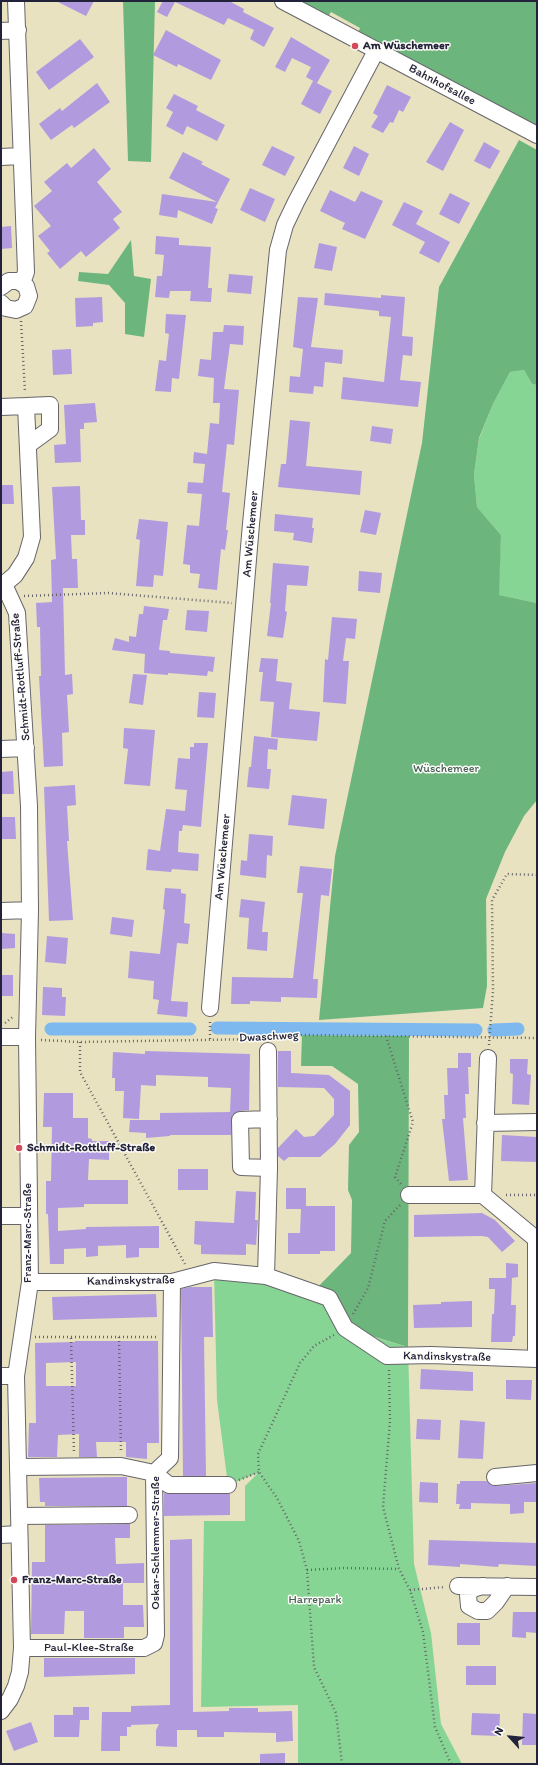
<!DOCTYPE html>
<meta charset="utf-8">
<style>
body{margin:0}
#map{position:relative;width:538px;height:1765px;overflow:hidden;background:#e8e2c1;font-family:Itim,sans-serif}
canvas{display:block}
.frame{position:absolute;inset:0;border:2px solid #22223b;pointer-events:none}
.north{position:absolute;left:490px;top:1717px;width:40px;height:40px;-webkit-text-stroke:3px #fdfcf7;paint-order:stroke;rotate:297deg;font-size:11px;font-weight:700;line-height:16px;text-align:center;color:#22223b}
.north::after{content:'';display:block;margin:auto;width:14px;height:18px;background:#22223b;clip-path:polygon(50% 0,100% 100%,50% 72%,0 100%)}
</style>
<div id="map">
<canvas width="538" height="1765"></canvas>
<div class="frame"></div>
<div class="north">N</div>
</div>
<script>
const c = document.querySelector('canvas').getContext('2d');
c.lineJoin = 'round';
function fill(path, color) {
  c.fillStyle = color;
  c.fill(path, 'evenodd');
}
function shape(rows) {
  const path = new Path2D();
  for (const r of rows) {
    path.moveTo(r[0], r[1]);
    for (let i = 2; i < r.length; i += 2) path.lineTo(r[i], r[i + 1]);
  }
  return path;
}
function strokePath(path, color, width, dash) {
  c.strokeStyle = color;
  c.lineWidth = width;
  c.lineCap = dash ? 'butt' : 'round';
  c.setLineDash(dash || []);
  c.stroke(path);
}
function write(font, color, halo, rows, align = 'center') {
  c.font = font + ' Itim,sans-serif';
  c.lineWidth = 3;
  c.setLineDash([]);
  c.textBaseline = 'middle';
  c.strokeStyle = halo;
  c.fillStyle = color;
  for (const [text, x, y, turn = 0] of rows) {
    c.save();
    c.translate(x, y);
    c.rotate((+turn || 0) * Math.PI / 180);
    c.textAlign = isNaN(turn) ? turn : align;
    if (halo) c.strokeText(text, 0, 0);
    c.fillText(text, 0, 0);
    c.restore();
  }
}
fill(shape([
 [524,370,532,384,537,385,537,603,498,595,501,535,477,507,474,475,479,439,493,404,510,372],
 [214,1271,329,1298,345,1329,408,1347,414,1564,431,1633,441,1724,462,1764,298,1764,298,1705,201,1707,204,1521,245,1521,245,1486,258,1473,228,1485,217,1400]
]), '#86d595');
fill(shape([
 [123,1,155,1,151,162,128,161],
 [299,1,537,1,537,128,358,33,360,28,331,12,328,17],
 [519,140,537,150,537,385,532,384,524,370,510,372,493,404,479,438,474,475,477,507,501,535,499,595,537,603,537,800,524,816,505,852,486,899,487,986,483,1008,319,1020,335,856,422,443,439,287],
 [131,240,134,276,151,279,144,337,125,334,125,303,109,285,78,281,79,272,108,274],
 [302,1035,409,1036,408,1347,345,1328,313,1292,351,1253,352,1200,348,1190,349,1145,359,1132,358,1084,332,1066,301,1066]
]), '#6cb67e');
strokePath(shape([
 [217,1028,476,1030],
 [51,1029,190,1029],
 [494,1030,518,1029]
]), '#7db9ef', 13);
fill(shape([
 [56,1,94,1,86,16],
 [163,1,229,1,244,9,243,12,274,28,264,47,250,39,254,30,228,18,224,25,175,2,167,17,157,12],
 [166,30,221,60,211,80,178,64,177,67,153,55],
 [291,37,330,60,317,83,306,77,311,67,292,58,285,72,275,67],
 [80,39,94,57,49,90,36,72],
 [313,81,332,91,320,114,301,104],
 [97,83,110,102,74,128,72,125,51,140,39,124,60,108,62,111],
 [387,85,411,97,403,112,399,110,393,123,390,122,383,133,371,127,378,116,373,113],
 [174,94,198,106,196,110,225,125,217,141,187,126,183,135,166,126,173,112,166,108],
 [450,122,464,130,443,171,426,162],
 [484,142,500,151,490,169,474,161],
 [272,146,295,157,285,176,262,165],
 [354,146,369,154,359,176,343,168],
 [94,148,111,169,97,182,122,212,113,219,120,228,86,257,81,251,60,269,47,253,50,251,38,236,51,226,34,206,52,191,44,182,67,163,71,168],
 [183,152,203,162,201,164,230,179,215,208,218,209,212,224,178,210,177,218,159,215,162,194,217,202,169,178],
 [250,188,275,199,265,222,240,210],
 [330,190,355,202,361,191,383,201,365,239,342,229,345,223,320,211],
 [450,193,470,203,459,224,439,214],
 [404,202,423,211,416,224,450,242,439,263,419,253,425,242,392,225],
 [11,226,12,248,1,249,1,227],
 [156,236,179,238,179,245,211,247,208,288,212,288,211,302,190,301,191,291,170,291,169,298,155,297,157,276,162,276,164,255,155,254],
 [319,243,337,247,332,271,314,268],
 [229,274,253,276,251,294,227,292],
 [325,293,381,298,381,295,405,297,402,336,413,337,412,356,403,355,400,380,421,382,418,407,341,399,343,377,384,382,391,317,379,316,379,311,324,305],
 [102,297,103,322,93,323,93,326,76,327,75,298],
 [298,297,318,298,311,347,343,350,342,364,325,362,323,387,314,386,313,394,289,392,290,376,300,377,303,349,293,347],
 [166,314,186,315,179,379,172,378,171,392,155,391,159,360,166,361,169,334,165,333],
 [224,325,244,326,243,345,230,344,224,389,239,390,234,445,227,444,222,492,230,493,226,530,228,530,225,550,221,549,217,590,198,588,200,574,190,573,190,565,183,564,187,525,199,526,202,494,187,493,188,482,203,483,205,464,193,463,194,452,207,454,210,423,219,424,220,403,213,403,214,378,198,376,200,359,211,360,213,332,223,332],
 [71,349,72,374,53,375,52,350],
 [95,403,97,422,84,423,84,429,80,429,81,462,55,463,54,445,66,444,64,405],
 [290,420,310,422,306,466,362,471,360,495,278,487,281,464,286,464],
 [372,426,393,429,391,444,370,441],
 [1,485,13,485,14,504,1,504],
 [80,486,81,520,85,520,85,535,71,535,72,559,77,559,78,588,63,588,65,675,72,674,73,694,67,695,69,732,62,733,63,766,44,767,39,676,41,676,40,627,37,627,36,603,52,602,51,560,56,559,52,487],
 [365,510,381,513,376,535,360,532],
 [275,514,313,518,312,528,314,528,312,543,293,540,294,533,274,531],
 [139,519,168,522,163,576,154,575,153,587,136,586,140,540,136,539],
 [273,563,309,566,307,586,287,585,285,611,287,612,283,638,267,636,271,603,270,603],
 [359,571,382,573,380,593,358,591],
 [144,606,169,609,167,620,163,620,159,650,170,651,170,653,215,657,213,672,208,671,207,676,168,673,168,675,144,673,145,654,112,650,115,638,129,642,129,636,136,637,139,614,143,614],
 [187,610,209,611,207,632,185,630],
 [332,617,357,619,355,639,346,638,343,661,349,661,346,704,323,702,325,659,328,660],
 [261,658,278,659,276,681,292,683,289,709,320,712,317,741,271,737,274,702,260,701,263,672,259,672],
 [133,674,147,675,143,705,129,703],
 [199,692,216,693,214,718,197,717],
 [124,728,155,730,150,786,124,784,128,749,123,748],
 [254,736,278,739,277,750,268,749,267,769,271,769,269,789,247,787,249,767,251,767],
 [194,743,208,743,201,827,183,825,182,831,179,831,178,852,199,854,198,871,172,869,171,872,146,870,148,849,160,851,166,809,185,811,187,790,175,789,178,758,190,759,190,747,194,747],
 [13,771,14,794,1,794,1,772],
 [75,785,76,805,67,806,69,841,67,841,73,920,49,921,44,787],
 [292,795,327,799,324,829,288,825],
 [1,817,15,817,16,839,1,839],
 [249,834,273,836,272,856,267,855,266,878,240,875,241,860,247,861],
 [300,866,332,869,329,896,321,895,313,979,318,979,317,998,281,997,281,1002,250,1001,250,1004,231,1004,232,977,293,978,303,893,297,893],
 [165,888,181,889,181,893,186,894,184,923,190,924,188,944,177,943,171,1001,188,1002,187,1017,157,1014,159,1000,153,999,154,981,128,978,130,951,160,954,165,910,163,909],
 [241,899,265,902,262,932,268,932,267,951,247,949,249,918,239,917],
 [112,917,134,920,132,937,110,934],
 [1,933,15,934,15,948,1,949],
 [47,936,68,938,66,964,45,962],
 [1,975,13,975,13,996,1,996],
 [43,987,62,988,62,997,66,997,65,1016,42,1015],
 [145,1051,250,1054,249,1110,239,1111,232,1115,231,1135,170,1135,170,1136,146,1138,146,1133,129,1132,130,1120,160,1120,160,1113,230,1112,231,1088,208,1087,208,1077,156,1075,156,1086,141,1085,139,1119,123,1118,124,1091,115,1091,115,1078,112,1078,113,1052,145,1054],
 [278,1051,291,1051,291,1073,329,1075,350,1091,350,1125,335,1144,320,1157,289,1157,284,1161,278,1156,278,1148,296,1129,304,1137,314,1136,334,1115,334,1099,324,1088,278,1087],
 [458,1053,471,1053,471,1067,468,1067,469,1094,465,1094,466,1118,463,1118,468,1180,449,1181,442,1119,445,1119,444,1095,448,1095,447,1068,458,1068],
 [510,1059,528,1059,527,1074,531,1075,529,1105,512,1104,513,1074,510,1073],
 [44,1093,73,1093,73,1118,88,1118,88,1138,92,1139,92,1141,109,1141,109,1160,89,1159,88,1180,128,1180,128,1204,84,1204,84,1207,58,1208,58,1231,86,1229,86,1227,159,1226,159,1248,139,1248,139,1257,126,1258,126,1245,98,1246,98,1256,86,1257,86,1248,64,1249,64,1264,50,1264,48,1214,46,1214,46,1181,51,1181,52,1127,43,1127],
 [502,1135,537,1137,537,1162,501,1161],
 [178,1169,208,1169,208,1190,178,1190],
 [286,1188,306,1188,306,1206,335,1206,335,1251,320,1251,320,1254,288,1254,288,1233,300,1233,301,1209,286,1209],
 [236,1191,256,1192,255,1220,258,1220,256,1245,246,1244,246,1255,201,1254,201,1245,194,1244,195,1221,234,1223],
 [482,1213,495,1220,515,1241,502,1252,488,1237,482,1236,414,1237,414,1215],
 [506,1263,518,1264,518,1277,512,1278,511,1305,516,1305,515,1336,513,1336,512,1342,491,1342,492,1314,494,1314,495,1289,489,1289,489,1278,506,1278],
 [190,1287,212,1287,213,1337,204,1337,206,1476,183,1476,181,1289],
 [156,1294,157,1317,53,1320,52,1297],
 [472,1301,472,1327,414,1328,413,1305,441,1304,441,1302],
 [75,1341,158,1341,159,1443,147,1443,147,1459,126,1457,126,1442,96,1442,97,1457,79,1457,79,1434,58,1435,57,1457,28,1457,29,1423,36,1423,35,1343,75,1342],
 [76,1362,76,1386,46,1386,46,1363],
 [421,1369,473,1372,473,1391,420,1389],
 [506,1380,532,1380,531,1400,506,1399],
 [417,1419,441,1420,440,1440,416,1439],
 [460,1420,485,1422,483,1459,458,1458],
 [127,1477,127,1506,45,1506,45,1502,40,1502,39,1478],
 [460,1481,487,1481,491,1485,496,1486,537,1483,537,1502,524,1502,524,1513,510,1514,510,1504,471,1503,471,1509,459,1509,460,1504,456,1504,457,1484,460,1484],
 [420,1482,438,1483,438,1503,419,1502],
 [164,1493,169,1494,230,1494,230,1515,164,1516],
 [130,1524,130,1538,115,1538,116,1564,144,1563,144,1583,123,1583,123,1605,143,1605,144,1627,124,1627,124,1638,84,1638,84,1611,65,1611,64,1634,31,1634,32,1562,45,1562,45,1525],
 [192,1539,193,1712,229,1711,229,1708,258,1708,258,1712,292,1711,293,1741,276,1742,276,1733,224,1732,224,1737,197,1737,197,1730,177,1730,177,1747,156,1746,156,1730,159,1724,131,1725,131,1727,127,1727,127,1736,120,1736,120,1751,101,1751,102,1712,131,1712,131,1706,170,1705,170,1540],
 [429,1540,537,1543,537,1566,499,1564,498,1567,460,1564,460,1567,428,1565],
 [513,1612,537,1612,537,1633,526,1632,526,1638,512,1637],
 [457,1623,480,1623,480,1645,457,1645],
 [44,1658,135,1658,135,1674,44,1677],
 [466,1666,496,1666,496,1685,466,1685],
 [73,1707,89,1707,89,1720,80,1720,79,1737,54,1737,54,1715,73,1715],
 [472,1713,500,1714,499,1736,471,1735],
 [523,1713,537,1714,537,1745,522,1745],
 [31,1722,38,1742,14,1751,6,1731],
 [285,1753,285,1764,260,1764,260,1754]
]), '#b19bde');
const minor = shape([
 [16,1,26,272,22,283],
 [283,1,537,135],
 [1,31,18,30],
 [1,157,21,156],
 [1,287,9,281,18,281,26,286,29,296,25,306,16,310,6,308,1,303],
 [26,406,50,405,50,429,28,445],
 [1,407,26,406,32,537,26,558,15,575,3,585],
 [1,583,7,591,17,613,29,806,30,910,27,1037,30,1282,16,1376,22,1648,20,1672,16,1686,10,1699,1,1711],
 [1,749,26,748],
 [1,911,30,910],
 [210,1008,251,524,278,250,285,225,296,202,376,51],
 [1,1037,27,1037],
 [488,1058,483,1195,536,1239],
 [485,1123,537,1122],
 [269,1168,241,1167,240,1120,269,1119],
 [409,1195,483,1195],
 [1,1216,28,1216],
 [266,1276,269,1168,268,1051],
 [30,1282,172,1282,214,1271,266,1276,329,1298,345,1328,387,1356,431,1355,537,1359],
 [536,1359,536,1239],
 [1,1376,16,1376],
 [19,1467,121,1466,154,1473,169,1485,228,1485],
 [495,1477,537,1473],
 [19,1516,129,1515],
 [1,1535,19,1534],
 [458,1586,537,1587],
 [483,1586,472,1589,468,1595,469,1606,478,1611,487,1611,496,1602,507,1586],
 [22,1648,144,1648,154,1643,156,1635,154,1473,170,1458,172,1282]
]);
strokePath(minor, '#67656a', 18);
strokePath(shape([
 [21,321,25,392],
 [24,596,108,593,232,603],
 [5,1023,14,1016],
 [386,1036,413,1122,395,1177,401,1184],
 [273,1038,302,1035,537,1038],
 [210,1039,210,1022],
 [41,1040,80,1042,260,1039],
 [80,1042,80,1072,185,1264],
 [489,1045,493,990,492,900,507,874,537,875],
 [506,1195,537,1195],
 [353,1314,368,1288,385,1221,401,1204],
 [334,1335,314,1346,300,1363,258,1454,259,1472,277,1498,299,1541,307,1570,314,1667,336,1713,342,1764],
 [35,1337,158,1337],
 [119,1337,121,1452],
 [71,1338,74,1453],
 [389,1370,390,1421,383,1507,399,1569,410,1590,423,1632,435,1727,451,1764],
 [239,1480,259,1472],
 [307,1570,345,1568,399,1569],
 [410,1590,445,1587]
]), '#67656a', 2.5, [1, 3]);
strokePath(minor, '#fff', 16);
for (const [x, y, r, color] of [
 [355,46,4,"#d1495b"],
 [19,1148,4,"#d1495b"],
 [14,1580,4,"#d1495b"]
]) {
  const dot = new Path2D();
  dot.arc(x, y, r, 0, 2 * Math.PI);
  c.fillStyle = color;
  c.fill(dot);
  strokePath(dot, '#fdfcf7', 1.5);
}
write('bold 12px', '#22223b', '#fdfcf7', [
 ["Am Wüschemeer",363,46],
 ["Schmidt-Rottluff-Straße",27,1148],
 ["Franz-Marc-Straße",22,1580]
], 'left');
write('12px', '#22223b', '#fdfcf7', [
 ["Bahnhofsallee",442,85,28],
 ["Am Wüschemeer",251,534,-85],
 ["Schmidt-Rottluff-Straße",21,677,-95],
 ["Am Wüschemeer",223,857,-85],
 ["Dwaschweg",269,1037,-3],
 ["Franz-Marc-Straße",28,1233,-90],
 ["Kandinskystraße",131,1281,-1],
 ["Kandinskystraße",447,1357,1],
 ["Oskar-Schlemmer-Straße",156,1543,-90],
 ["Paul-Klee-Straße",89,1648]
]);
write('12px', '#45615a', '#fdfcf7', [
 ["Wüschemeer",446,769],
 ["Harrepark",315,1600]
]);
</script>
